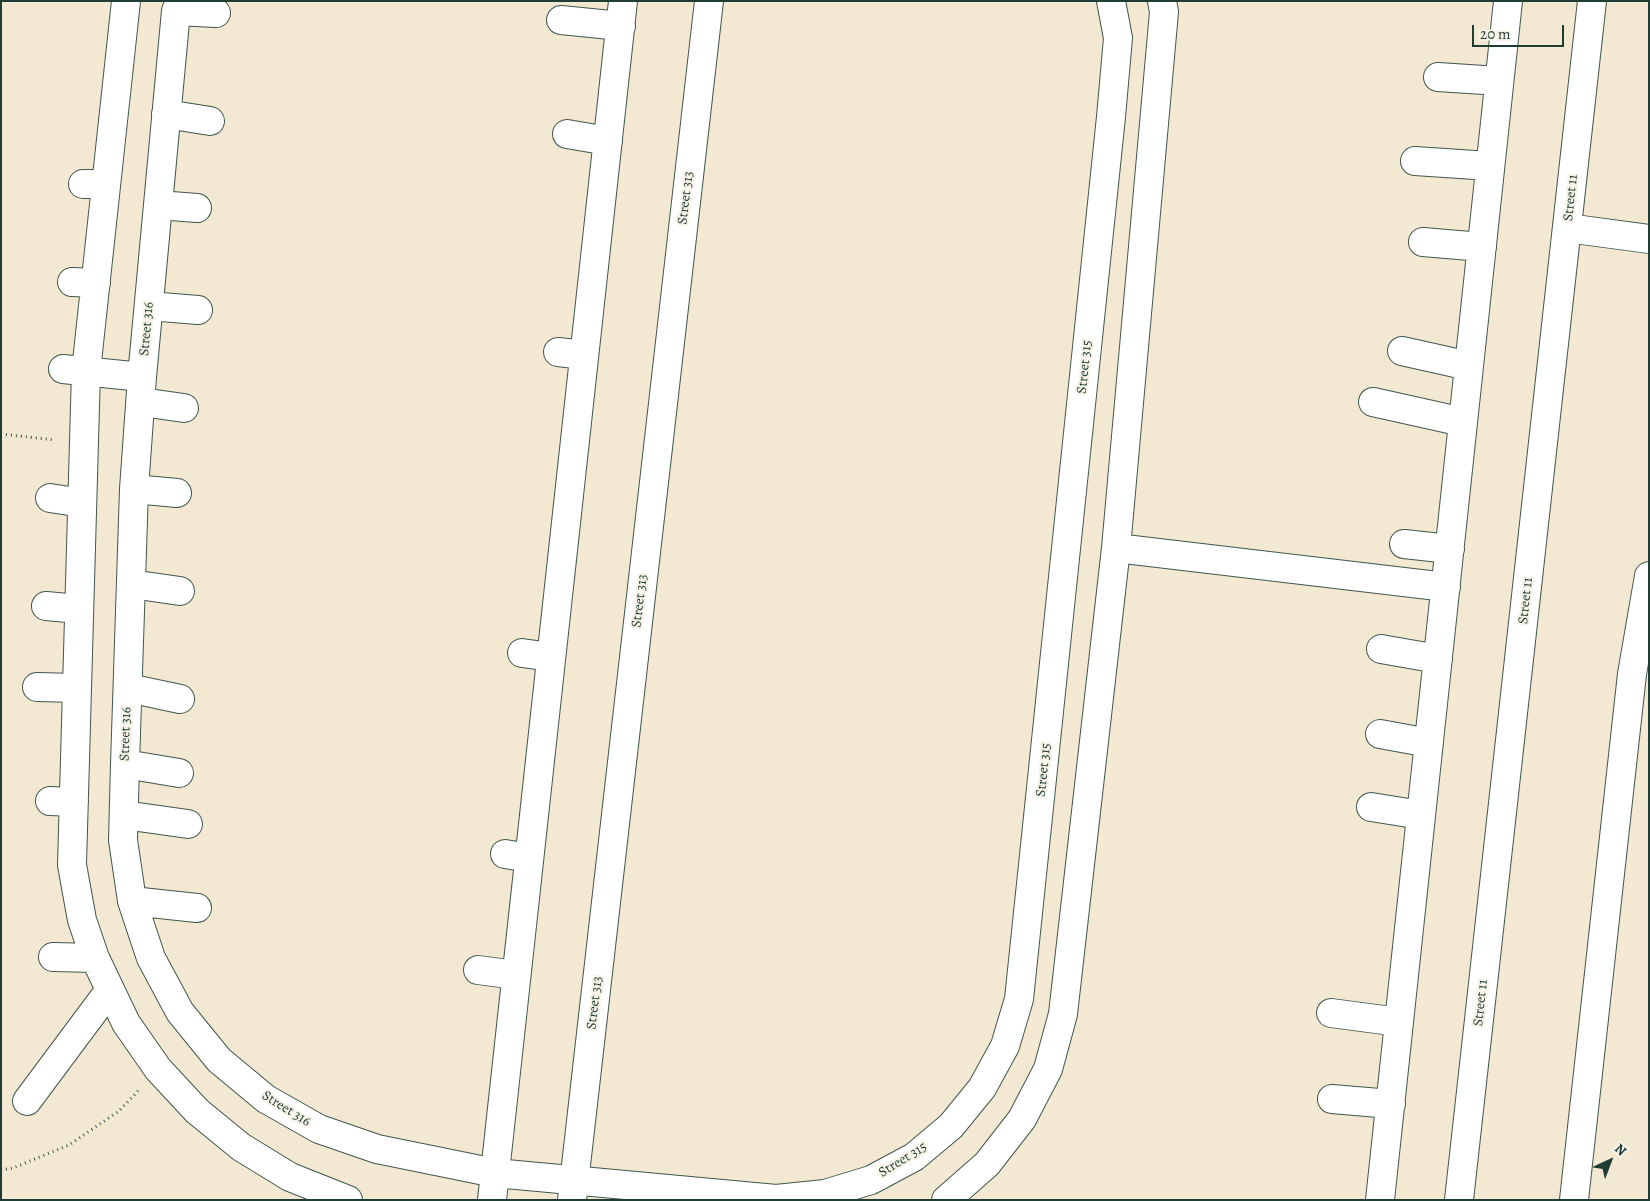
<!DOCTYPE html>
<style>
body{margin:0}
#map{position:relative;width:1650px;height:1201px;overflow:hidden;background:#f3e8d1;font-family:Alegreya,serif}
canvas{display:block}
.frame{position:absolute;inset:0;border:2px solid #1f3d34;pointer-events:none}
.north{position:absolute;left:1585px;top:1136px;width:50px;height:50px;-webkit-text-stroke:4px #f7f3e8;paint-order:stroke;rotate:43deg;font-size:14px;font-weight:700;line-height:20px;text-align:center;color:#1f3d34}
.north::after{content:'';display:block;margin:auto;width:18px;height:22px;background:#1f3d34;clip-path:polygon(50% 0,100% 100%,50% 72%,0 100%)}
.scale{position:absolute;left:1472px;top:25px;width:92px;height:22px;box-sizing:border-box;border:2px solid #1f3d34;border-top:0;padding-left:6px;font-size:15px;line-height:18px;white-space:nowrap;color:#1f3d34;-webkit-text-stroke:4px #f7f3e8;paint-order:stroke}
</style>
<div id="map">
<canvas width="1650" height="1201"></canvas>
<div class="frame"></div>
<div class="north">N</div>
<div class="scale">20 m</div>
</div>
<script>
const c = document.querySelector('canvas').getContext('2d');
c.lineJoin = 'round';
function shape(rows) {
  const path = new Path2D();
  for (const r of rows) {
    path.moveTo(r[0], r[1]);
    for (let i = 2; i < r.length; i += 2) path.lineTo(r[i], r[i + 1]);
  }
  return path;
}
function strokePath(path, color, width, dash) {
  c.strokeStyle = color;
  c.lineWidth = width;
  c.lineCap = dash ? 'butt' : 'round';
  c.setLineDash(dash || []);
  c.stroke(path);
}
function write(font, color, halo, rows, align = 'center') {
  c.font = font + ' Alegreya,serif';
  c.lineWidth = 4.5;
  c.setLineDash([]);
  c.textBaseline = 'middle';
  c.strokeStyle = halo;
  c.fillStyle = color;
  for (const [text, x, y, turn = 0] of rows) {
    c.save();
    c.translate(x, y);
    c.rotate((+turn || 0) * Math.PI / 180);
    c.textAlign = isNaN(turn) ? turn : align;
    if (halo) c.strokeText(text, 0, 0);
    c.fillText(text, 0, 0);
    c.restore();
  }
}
const minor = shape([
 [126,1,86,371,72,865,82,920,95,958,126,1023,158,1069,197,1111,241,1147,290,1177,348,1200],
 [180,1,176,11,142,377,134,489,125,764,123,840,132,901,151,958,180,1012,219,1060,266,1099,319,1129,377,1149,495,1173,776,1199,825,1194,871,1180,914,1157,951,1126,982,1088,1005,1046,1019,999,1111,117,1118,38,1111,1],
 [176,11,216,13],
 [561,20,621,26],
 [1438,77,1499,81],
 [166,114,210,121],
 [567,134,608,141],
 [1415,161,1490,166],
 [83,184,106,184],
 [158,205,197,208],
 [1567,228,1649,239],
 [1423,242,1482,247],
 [72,282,96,283],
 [149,306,198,310],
 [1402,351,1469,366],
 [558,352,584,355],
 [63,369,142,377],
 [141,402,184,408],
 [1373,402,1463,422],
 [134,489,177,493],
 [50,498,82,503],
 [1404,544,1450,549],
 [1116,548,1446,587],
 [131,584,180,591],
 [46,606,79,609],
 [1381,649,1438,659],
 [522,653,551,657],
 [37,687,77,688],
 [128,688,180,699],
 [1380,734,1429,743],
 [125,764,179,773],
 [50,801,74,802],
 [1371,807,1421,815],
 [124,815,188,824],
 [505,854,529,858],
 [132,901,197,908],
 [53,957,95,958],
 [478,970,516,975],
 [1331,1013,1399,1022],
 [1332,1099,1391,1104],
 [27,1101,109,991],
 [492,1200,623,1],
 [572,1200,709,1],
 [946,1200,987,1164,1022,1119,1048,1069,1063,1014,1116,548,1164,12,1162,1],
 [1380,1200,1508,1],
 [1459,1200,1592,1],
 [1574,1200,1632,674,1649,576]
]);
strokePath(minor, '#3f574c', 30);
strokePath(shape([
 [1,434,55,440],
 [1,1170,13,1168,69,1145,119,1111,139,1090]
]), '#3f574c', 3, [1, 4]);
strokePath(minor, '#fff', 28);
write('14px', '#1f3d34', '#f7f3e8', [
 ["Street 313",686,198,-83],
 ["Street 11",1571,198,-84],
 ["Street 316",147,329,-85],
 ["Street 315",1085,367,-84],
 ["Street 313",640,601,-83],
 ["Street 11",1526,601,-84],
 ["Street 316",126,734,-88],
 ["Street 315",1044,770,-84],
 ["Street 313",595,1003,-83],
 ["Street 11",1481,1003,-84],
 ["Street 316",286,1109,32],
 ["Street 315",903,1160,-32]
]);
</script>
